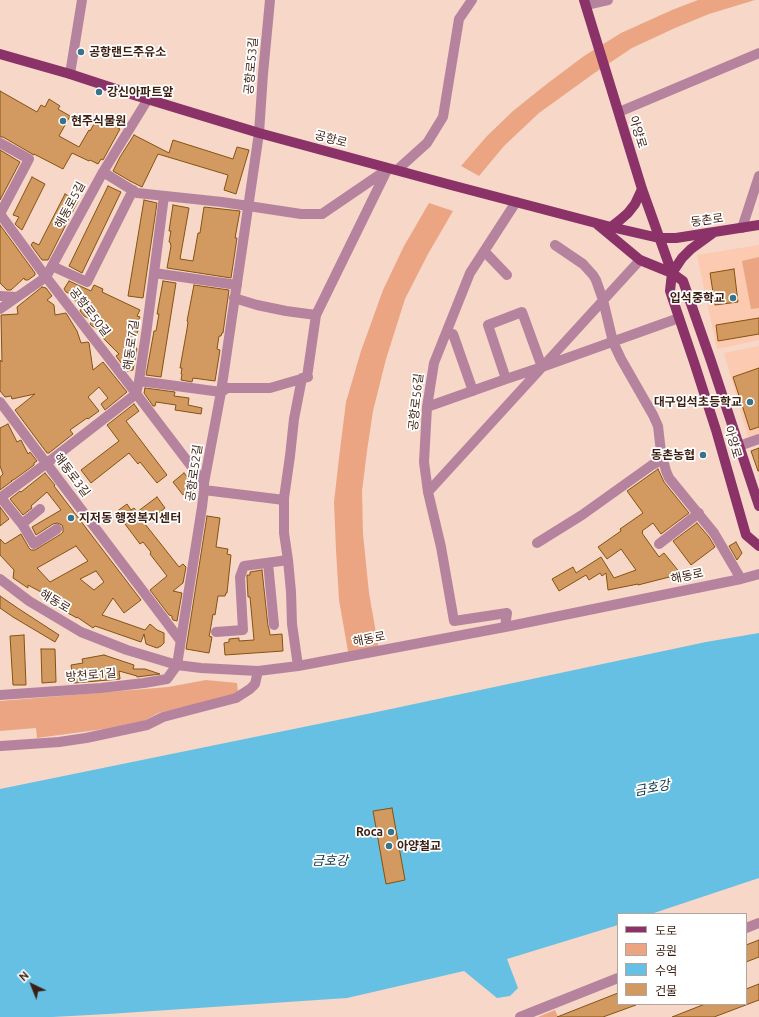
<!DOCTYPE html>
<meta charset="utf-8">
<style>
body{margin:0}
#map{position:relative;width:759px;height:1017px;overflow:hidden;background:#f6d7c8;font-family:Ubuntu,"Noto Sans KR",sans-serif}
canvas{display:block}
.legend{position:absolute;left:617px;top:913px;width:130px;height:92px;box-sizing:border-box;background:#fff;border:1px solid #b1a5a0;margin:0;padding:5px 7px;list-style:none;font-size:12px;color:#3c1f11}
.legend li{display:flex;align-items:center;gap:8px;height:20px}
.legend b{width:20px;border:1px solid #b1a5a0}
.north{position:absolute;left:12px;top:965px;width:40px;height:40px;-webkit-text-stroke:3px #fff;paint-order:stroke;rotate:317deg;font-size:11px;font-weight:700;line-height:16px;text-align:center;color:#3c1f11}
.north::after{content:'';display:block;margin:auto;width:14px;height:18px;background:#3c1f11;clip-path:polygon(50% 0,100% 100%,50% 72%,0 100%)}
</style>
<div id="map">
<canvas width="759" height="1017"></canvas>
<ul class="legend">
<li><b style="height:5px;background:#8b3268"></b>도로</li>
<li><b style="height:11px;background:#eca583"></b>공원</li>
<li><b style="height:11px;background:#65c0e3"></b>수역</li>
<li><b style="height:11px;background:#d29a60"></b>건물</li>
</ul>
<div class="north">N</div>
</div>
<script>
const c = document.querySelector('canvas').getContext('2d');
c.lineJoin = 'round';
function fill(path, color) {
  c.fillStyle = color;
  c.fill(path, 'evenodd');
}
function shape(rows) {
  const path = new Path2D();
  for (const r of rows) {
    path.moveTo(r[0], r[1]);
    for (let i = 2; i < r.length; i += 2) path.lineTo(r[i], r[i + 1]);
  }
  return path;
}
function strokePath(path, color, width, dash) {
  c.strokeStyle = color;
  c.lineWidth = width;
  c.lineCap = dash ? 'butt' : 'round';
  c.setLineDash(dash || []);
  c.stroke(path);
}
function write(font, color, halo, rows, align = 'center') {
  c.font = font + ' Ubuntu,"Noto Sans KR",sans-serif';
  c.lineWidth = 3.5;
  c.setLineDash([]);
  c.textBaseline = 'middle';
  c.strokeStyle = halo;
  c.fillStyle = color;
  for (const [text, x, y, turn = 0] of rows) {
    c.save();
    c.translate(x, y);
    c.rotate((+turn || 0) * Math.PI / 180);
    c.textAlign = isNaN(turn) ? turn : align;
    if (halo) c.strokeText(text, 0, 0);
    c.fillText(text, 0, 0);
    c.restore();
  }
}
fill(shape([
 [759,245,759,340,717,349,697,255],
 [759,346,759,435,748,437,724,353]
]), '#fcc9b1');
fill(shape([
 [698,0,755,0,709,14,675,28,632,48,593,74,539,113,504,146,479,176,461,166,487,136,513,111,548,83,584,56,621,33,672,10],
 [429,203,453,211,428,254,405,299,386,359,373,411,367,451,362,491,363,534,369,593,379,650,349,657,339,600,336,550,334,502,339,458,346,402,361,351,383,290,404,246],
 [759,257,759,308,751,309,742,261],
 [206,680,237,683,238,693,201,703,158,713,144,721,104,729,37,738,36,728,0,731,0,701,168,687],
 [555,1010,558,1017,538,1017]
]), '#eca583');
fill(shape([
 [759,633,759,878,651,914,618,914,618,925,507,959,518,988,510,996,497,998,464,971,347,998,108,1014,52,1017,0,1017,0,789,372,713,706,642]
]), '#65c0e3');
const building = shape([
 [0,91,37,112,41,105,45,107,49,99,60,106,58,109,70,116,59,136,79,147,89,130,90,131,98,117,120,129,103,160,101,159,98,164,90,160,89,161,72,153,63,169,34,154,34,155,3,137,0,137,0,91],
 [134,135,169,153,173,140,233,159,237,147,249,150,236,194,224,190,228,175,158,154,142,187,130,181,113,171,120,157,134,135],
 [0,150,20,162,0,200,0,150],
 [32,177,45,184,22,230,18,227,15,224,19,217,13,215,32,177],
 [108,186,121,192,82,273,69,266,108,186],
 [65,194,78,201,48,260,42,260,31,245,33,242,39,245,65,194],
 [144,200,157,203,143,298,128,296,144,200],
 [173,205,189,208,180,259,193,261,198,233,200,233,204,207,240,211,235,238,237,238,231,278,167,268,171,246,170,242,169,242,171,231,169,231,173,205],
 [0,225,35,273,35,275,28,280,25,280,24,278,11,290,7,290,0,283,0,225],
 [734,269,738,302,715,305,710,273,734,269],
 [69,281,91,291,94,285,103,289,102,292,140,310,137,316,140,317,135,327,139,328,133,344,137,349,133,370,127,371,116,356,119,354,101,336,105,332,92,326,90,324,92,320,84,316,80,311,83,305,74,300,76,297,66,292,64,289,69,281],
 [163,281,176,283,161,377,146,375,154,331,156,331,159,314,157,314,163,281],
 [194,285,229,290,223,333,222,333,221,336,219,336,217,349,220,350,215,381,193,378,192,382,181,380,182,374,181,374,182,368,180,368,187,329,188,322,187,321,194,285],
 [42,287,46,288,52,296,47,300,54,305,55,315,66,313,77,331,81,343,88,342,89,343,93,370,103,362,127,392,105,410,101,404,108,398,99,387,88,397,99,411,88,419,87,418,70,430,73,434,49,453,47,453,15,410,35,394,12,399,11,396,5,397,0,391,0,360,2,362,1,315,18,314,17,307,42,287],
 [759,318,759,334,718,341,716,325,759,318],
 [759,368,759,427,750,430,733,377,759,368],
 [145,388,175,392,174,396,189,398,188,405,202,408,201,414,175,410,176,405,156,402,155,406,153,406,144,393,145,388],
 [134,404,139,411,126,421,167,475,157,483,140,462,138,464,129,453,91,483,81,470,119,441,107,425,134,404],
 [8,424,17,442,21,440,28,454,30,452,37,461,34,463,34,465,15,479,11,481,12,481,0,490,0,477,3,474,0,466,0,428,8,424],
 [759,448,759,471,758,471,751,451,759,448],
 [658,469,664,482,689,513,661,534,653,523,642,531,643,532,642,533,659,557,664,553,681,574,638,585,638,584,608,590,606,573,602,576,600,573,589,580,586,575,559,591,552,579,573,567,576,573,601,557,614,578,636,570,621,549,607,559,598,547,621,531,620,529,643,513,627,491,658,469],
 [45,473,55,485,54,486,141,600,124,613,113,598,102,615,145,630,150,624,157,630,164,633,164,643,161,646,157,648,146,644,144,634,141,642,95,626,93,628,77,617,77,618,51,604,54,599,28,585,28,588,13,578,14,570,0,555,0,539,5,544,21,534,29,548,31,550,35,550,61,534,63,532,63,528,62,525,57,523,53,524,36,535,32,527,61,510,47,492,31,506,32,508,23,515,10,499,20,491,21,492,45,473],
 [76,546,88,561,50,582,37,568,76,546],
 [96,571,104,582,94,590,80,579,96,571],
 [184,473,194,486,192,487,194,490,189,495,186,492,183,495,173,482,184,473],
 [157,497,165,508,145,524,179,567,183,564,186,567,183,583,173,591,182,593,177,621,173,620,172,618,172,616,169,615,150,590,167,576,150,554,151,552,143,542,140,544,116,512,127,504,131,510,134,508,137,512,157,497],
 [0,507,9,519,0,526,0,507],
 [207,516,220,518,216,547,228,549,227,554,231,555,227,593,226,593,225,596,218,596,215,615,213,614,210,632,209,636,212,637,209,653,186,649,207,516],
 [697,523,709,537,715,547,691,565,673,541,697,523],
 [736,542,742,553,737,560,729,546,736,542],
 [262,570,268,626,269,629,270,635,282,634,283,651,225,655,224,643,229,642,229,639,239,638,239,641,254,640,250,597,248,597,247,578,247,575,250,575,250,572,262,570],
 [0,596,19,609,59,635,55,642,13,617,0,608,0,596],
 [24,635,26,685,13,685,10,636,24,635],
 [41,649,55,649,56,682,42,683,41,649],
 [104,655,134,665,133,669,145,669,160,674,137,677,137,676,119,671,120,679,74,683,71,665,83,663,82,659,104,655],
 [392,808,405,880,386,884,373,811,392,808],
 [759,940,759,957,746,962,746,945,759,940],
 [759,984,759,1000,714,1017,672,1017,705,1004,746,1004,746,989,759,984],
 [618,993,618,1004,636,1004,636,1005,603,1017,557,1017,618,993]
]);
fill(building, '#d29a60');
strokePath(building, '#855211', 1);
strokePath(shape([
 [586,5,608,0],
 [70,74,82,0],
 [619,112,759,53],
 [0,143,29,159,0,214],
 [397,170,427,143,443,117,459,19,472,0],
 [103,172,137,193,222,202,301,214,322,214,388,169],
 [0,214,46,277,125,379,204,483],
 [742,228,759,176],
 [555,245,583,264,593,275,596,280,603,300,613,342,621,359,653,415,658,426,661,452,666,471,669,478,714,533,741,579],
 [484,251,507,275],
 [52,266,87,282,133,190],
 [154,273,237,285],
 [0,296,17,297],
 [234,298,257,305,286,311,316,315],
 [0,309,46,277,103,172,148,99],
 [453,334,473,391],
 [307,377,316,315,387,170],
 [506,379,488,325,522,312,542,367],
 [139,381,221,392,227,388,270,388,308,377],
 [0,402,180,640],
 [427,407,506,379,542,367,679,318],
 [739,446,759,439],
 [204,490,284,500],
 [428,492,640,260],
 [0,498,47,463,136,394,139,381,147,327,164,196],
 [1,498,22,524,34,544,57,529],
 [22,524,40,509],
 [537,543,582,515,652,465,663,459],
 [659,544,699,513],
 [268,563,274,625],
 [0,579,29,601,81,632,127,650,177,665,201,668,258,671,298,666,505,627,741,579,759,574],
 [505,627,507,613,454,621,441,547,428,492,424,462,427,407,434,363,470,273,516,202],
 [216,632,243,630,240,577,244,566,288,560],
 [298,666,292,624,291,592,288,560,284,533,284,498,290,456,294,419,302,378],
 [0,695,101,688,144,683,167,679,177,665,202,507,204,490,204,483,221,392,259,133,263,74,270,0],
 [1,746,59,742,86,738,147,725,163,717,236,698,250,689,255,684,258,671],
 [746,928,759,923],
 [520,1017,618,978]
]), '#b6839e', 10);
strokePath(shape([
 [584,0,642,189,672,273,670,291,694,362,716,430,746,535,759,546],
 [0,54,70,74,134,95,259,133,451,185,611,227,659,238,676,238,759,225],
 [598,225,640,260,672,273,683,281,711,361,759,506],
 [611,227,620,220,628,213,635,204,642,189],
 [672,273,682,258,691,249,713,233]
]), '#8b3268', 10);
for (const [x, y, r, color] of [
 [81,52,4,"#37738a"],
 [99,92,4,"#37738a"],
 [63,121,4,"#37738a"],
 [733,298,4,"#37738a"],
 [750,402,4,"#37738a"],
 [703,455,4,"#37738a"],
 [71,518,4,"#37738a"],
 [391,832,4,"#37738a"],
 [389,846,4,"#37738a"]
]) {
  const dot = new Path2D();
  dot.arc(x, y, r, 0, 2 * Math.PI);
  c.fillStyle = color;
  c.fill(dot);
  strokePath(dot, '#fff', 1.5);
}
write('bold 12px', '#3c1f11', '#fff', [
 ["공항랜드주유소",89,52],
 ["강신아파트앞",107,92],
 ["현주식물원",71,121],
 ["입석중학교",725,298,"right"],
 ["대구입석초등학교",742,402,"right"],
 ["동촌농협",695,455,"right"],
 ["지저동 행정복지센터",79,518],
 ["Roca",383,832,"right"],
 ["아양철교",397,846]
], 'left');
write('12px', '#3c1f11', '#fff', [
 ["공항로53길",251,66,-85],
 ["아양로",638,132,73],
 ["공항로",331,139,15],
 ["해동로5길",70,205,-62],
 ["동촌로",707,220,-8],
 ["공항로50길",90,312,52],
 ["해동로7길",131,345,-82],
 ["공항로56길",416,402,-84],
 ["아양로",733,442,74],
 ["공항로52길",194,473,-82],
 ["해동로3길",72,475,53],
 ["해동로",687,576,-12],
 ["해동로",55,601,31],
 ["해동로",369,639,-11],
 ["방천로1길",91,675,-5]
]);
write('italic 13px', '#073241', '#fff', [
 ["금호강",652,788,-11],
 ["금호강",330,861]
]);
</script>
